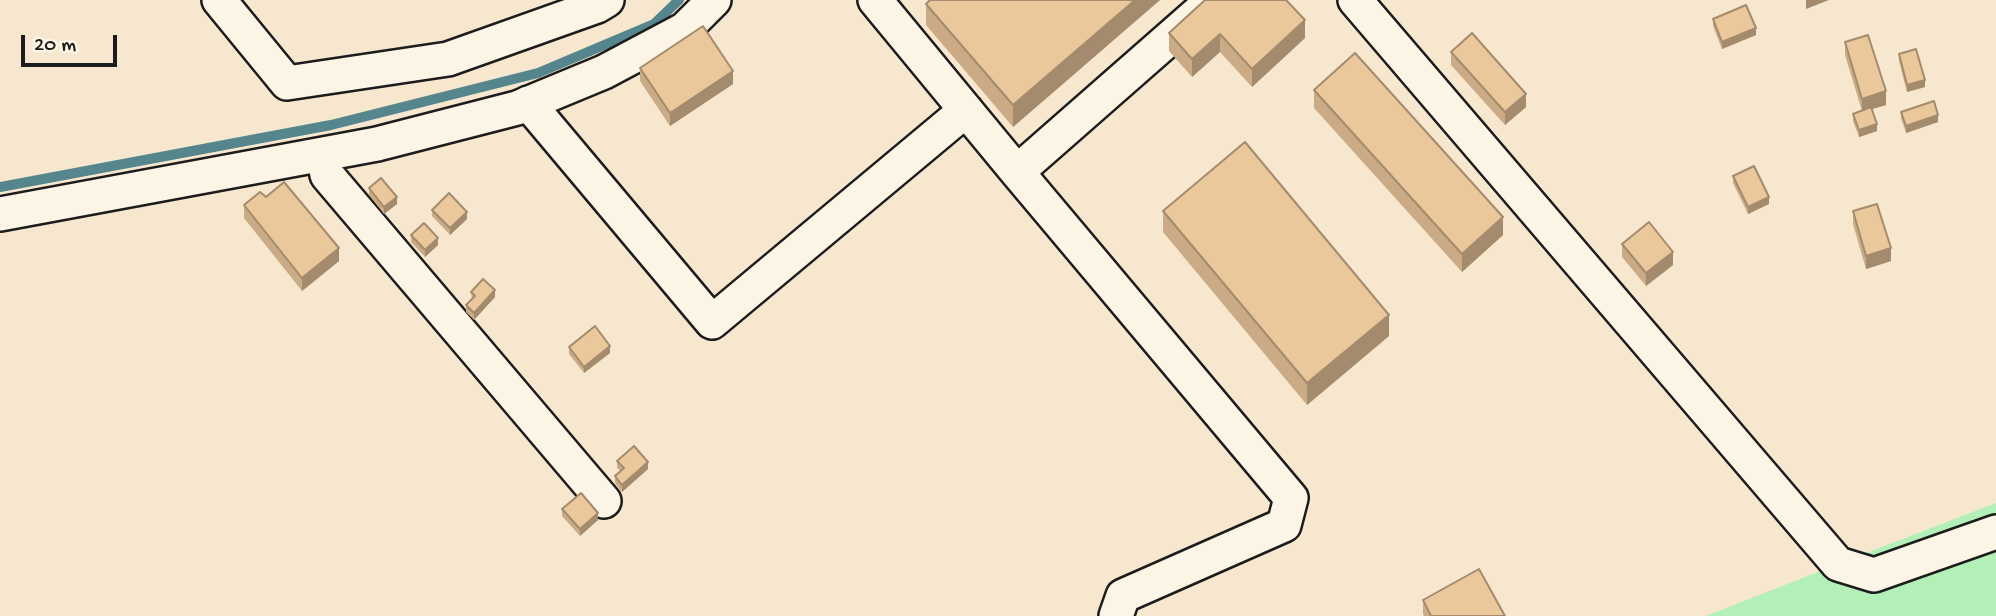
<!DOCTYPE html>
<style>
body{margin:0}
#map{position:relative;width:1996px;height:616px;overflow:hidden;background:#f7e7cf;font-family:"Gochi Hand",sans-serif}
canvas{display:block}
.scale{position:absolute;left:21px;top:35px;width:96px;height:32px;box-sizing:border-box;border:4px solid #1c1c1c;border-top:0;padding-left:9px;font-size:21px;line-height:24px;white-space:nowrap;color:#1c1c1c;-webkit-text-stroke:5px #fcf5e5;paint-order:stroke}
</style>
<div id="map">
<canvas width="1996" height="616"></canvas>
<div class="scale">20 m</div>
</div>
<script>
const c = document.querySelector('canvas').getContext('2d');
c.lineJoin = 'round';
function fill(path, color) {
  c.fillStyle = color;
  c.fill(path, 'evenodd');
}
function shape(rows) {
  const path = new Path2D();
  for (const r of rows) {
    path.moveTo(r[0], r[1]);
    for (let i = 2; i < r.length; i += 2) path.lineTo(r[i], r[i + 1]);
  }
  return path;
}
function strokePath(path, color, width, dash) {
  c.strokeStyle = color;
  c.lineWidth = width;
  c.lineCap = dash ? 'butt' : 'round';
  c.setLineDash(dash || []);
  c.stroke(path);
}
fill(shape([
 [1996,503,1996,616,1706,616,1838,564]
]), '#b2f0b7');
strokePath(shape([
 [0,187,331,125,538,73,654,24,679,0]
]), '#56868d', 10);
const street = shape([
 [219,0,287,83,448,59,597,6,607,0],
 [875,0,1017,172,1291,498,1284,525,1123,596,1116,616],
 [1355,0,1838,564,1874,575,1996,532],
 [528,103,712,322,966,110],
 [323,154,327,175,604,501],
 [1017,172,1213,0],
 [0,214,377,144,517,108,604,72,685,29,714,0]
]);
strokePath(street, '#1c1c1c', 38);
strokePath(street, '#fcf5e5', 33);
fill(shape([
 [930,0,1160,0,1013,127,926,25,926,4],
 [1205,0,1305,38,1252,87,1220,52,1192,77,1169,51,1169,33],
 [1713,19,1756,35,1722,49,1713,26],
 [1845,42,1886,105,1872,109,1877,131,1859,137,1853,121,1853,114,1862,111,1845,55],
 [1451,52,1526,107,1505,125,1451,65],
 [1899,54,1925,87,1907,92,1899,61],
 [640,68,733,84,670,126,640,81],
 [1314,90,1503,235,1462,272,1314,108],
 [1901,112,1938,122,1906,133,1901,118],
 [1733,176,1769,204,1748,214,1733,183],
 [369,188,397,204,384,214,369,195],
 [266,197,339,261,302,291,244,218,244,205],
 [432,210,467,219,450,235,432,216],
 [1163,211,1389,336,1307,405,1163,232],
 [1853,211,1891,261,1866,269,1853,224],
 [411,235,438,245,425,257,411,242],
 [1622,244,1673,265,1646,286,1622,257],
 [471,292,495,297,474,320,466,312,466,305,472,299],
 [569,347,610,353,584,373,569,354],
 [617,461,648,469,622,492,615,483,615,476,621,471,617,468],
 [562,509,598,520,580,536,562,516],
 [1423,600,1505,616,1424,616,1423,614]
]), '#caab86');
fill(shape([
 [1135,0,1160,0,1013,127,1013,105],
 [1806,0,1829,0,1806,9],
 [1305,20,1305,38,1252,87,1252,69],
 [1756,28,1756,35,1722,49,1722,42],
 [1220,34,1220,52,1192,77,1192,59],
 [733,71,733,84,670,126,670,113],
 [1925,80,1925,87,1907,92,1907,85],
 [1886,91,1886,105,1862,112,1862,99],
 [1526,94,1526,107,1505,125,1505,112],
 [1938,115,1938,122,1906,133,1906,126],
 [1877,124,1877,131,1859,137,1859,130],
 [397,197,397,204,384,214,384,207],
 [1769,197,1769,204,1748,214,1748,207],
 [467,212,467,219,450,235,450,228],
 [1503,217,1503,235,1462,272,1462,254],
 [438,238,438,245,425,257,425,250],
 [339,248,339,261,302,291,302,278],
 [1891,248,1891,261,1866,269,1866,256],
 [1673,252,1673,265,1646,286,1646,273],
 [495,290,495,297,474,320,474,313],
 [1389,315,1389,336,1307,405,1307,383],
 [610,346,610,353,584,373,584,367],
 [648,462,648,469,622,492,622,485],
 [598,513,598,520,580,536,580,529]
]), '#a48b6d');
const building = shape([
 [930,0,1135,0,1013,105,926,4,930,0],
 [1205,0,1286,0,1305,20,1252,69,1220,34,1192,59,1169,33,1205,0],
 [1746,5,1756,28,1722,42,1713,19,1746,5],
 [703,26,733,71,670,113,640,68,703,26],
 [1472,33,1526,94,1505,112,1451,52,1472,33],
 [1868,35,1886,91,1862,99,1845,42,1868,35],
 [1916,49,1925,80,1907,85,1899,54,1916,49],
 [1355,53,1503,217,1462,254,1314,90,1355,53],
 [1934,101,1938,115,1906,126,1901,112,1934,101],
 [1871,107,1877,124,1859,130,1853,114,1871,107],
 [1245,142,1389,315,1307,383,1163,211,1245,142],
 [1754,166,1769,197,1748,207,1733,176,1754,166],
 [381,178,397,197,384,207,369,188,381,178],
 [284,182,339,248,302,278,244,205,260,192,266,197,284,182],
 [449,193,467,212,450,228,432,210,449,193],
 [1877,204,1891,248,1866,256,1853,211,1877,204],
 [1649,222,1673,252,1646,273,1622,244,1649,222],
 [424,223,438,238,425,250,411,235,424,223],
 [483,279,495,290,474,313,466,305,475,296,471,292,483,279],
 [595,326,610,346,584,367,569,347,595,326],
 [634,446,648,462,622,485,615,476,624,468,617,461,634,446],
 [581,493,598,513,580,529,562,509,581,493],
 [1479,569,1505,616,1431,616,1423,600,1479,569]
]);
fill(building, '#ebc79c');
strokePath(building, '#a48b6d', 2);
</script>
